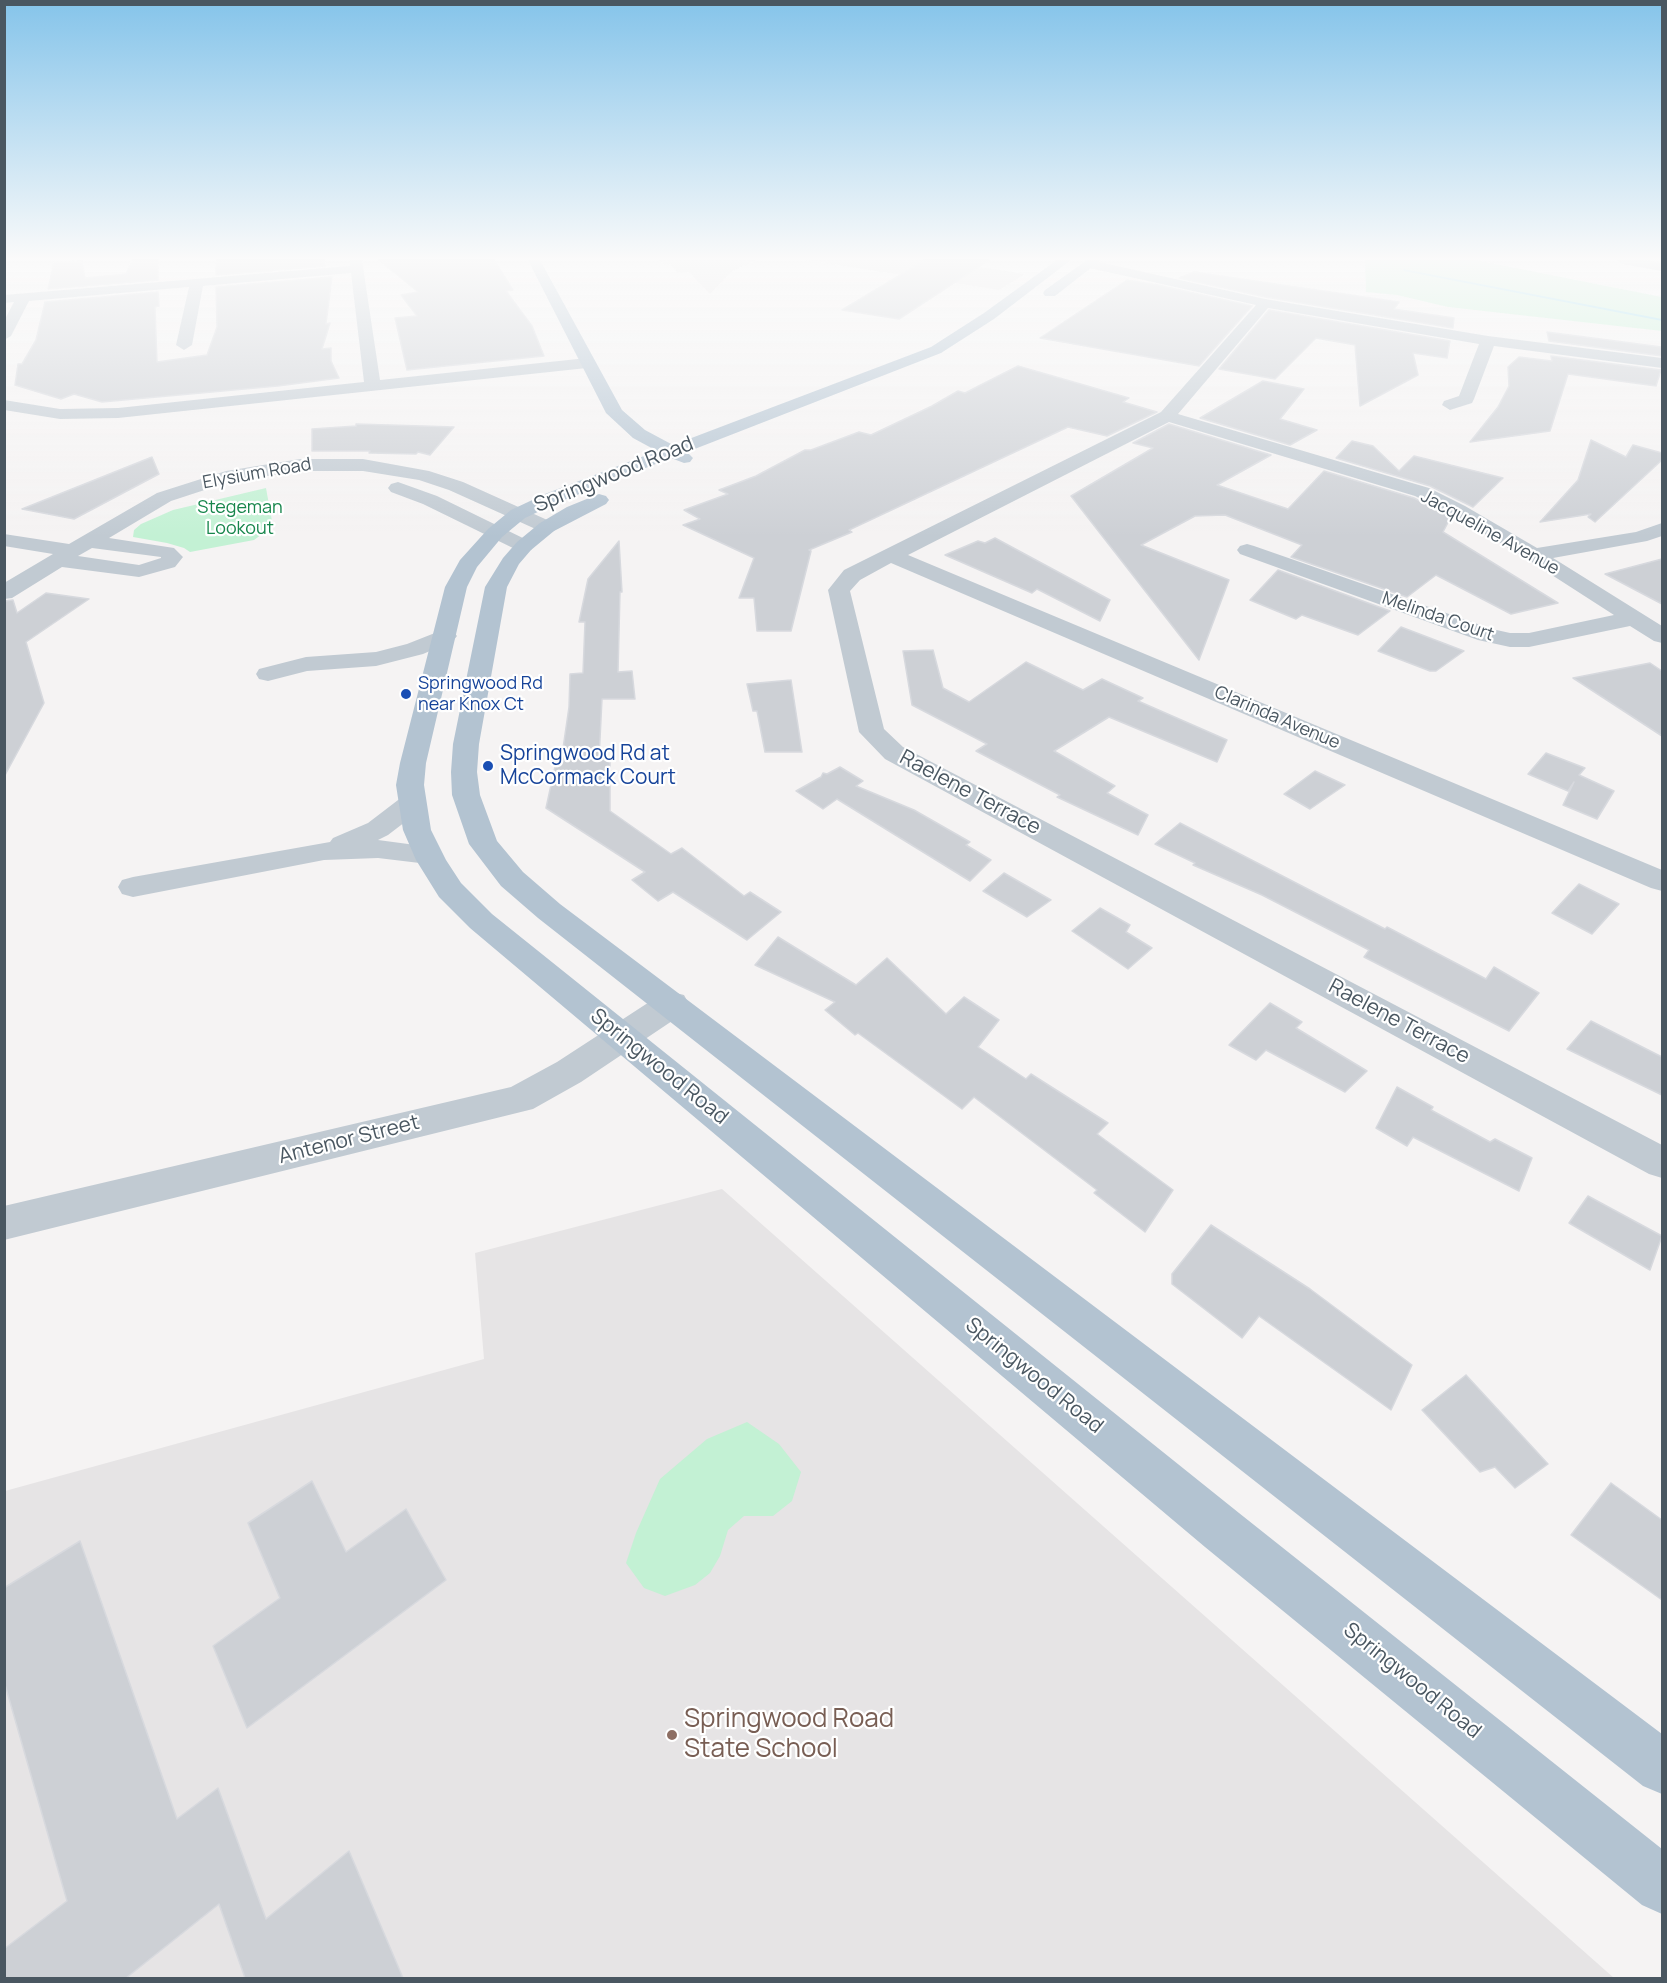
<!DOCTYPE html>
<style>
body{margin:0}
#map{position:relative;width:1667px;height:1983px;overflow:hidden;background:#f5f3f3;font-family:Manrope,sans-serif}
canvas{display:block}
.frame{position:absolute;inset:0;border:6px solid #4a5761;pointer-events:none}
</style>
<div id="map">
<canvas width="1667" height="1983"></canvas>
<div class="frame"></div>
</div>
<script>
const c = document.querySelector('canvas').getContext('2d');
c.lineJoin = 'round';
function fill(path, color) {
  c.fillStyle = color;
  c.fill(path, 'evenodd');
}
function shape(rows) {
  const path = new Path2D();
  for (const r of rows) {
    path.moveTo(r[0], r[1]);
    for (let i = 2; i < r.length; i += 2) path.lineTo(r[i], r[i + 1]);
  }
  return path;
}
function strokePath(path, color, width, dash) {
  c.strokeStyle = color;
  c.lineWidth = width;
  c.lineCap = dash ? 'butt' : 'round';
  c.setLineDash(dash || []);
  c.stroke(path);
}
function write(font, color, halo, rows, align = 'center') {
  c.font = font + ' Manrope,sans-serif';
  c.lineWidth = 4.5;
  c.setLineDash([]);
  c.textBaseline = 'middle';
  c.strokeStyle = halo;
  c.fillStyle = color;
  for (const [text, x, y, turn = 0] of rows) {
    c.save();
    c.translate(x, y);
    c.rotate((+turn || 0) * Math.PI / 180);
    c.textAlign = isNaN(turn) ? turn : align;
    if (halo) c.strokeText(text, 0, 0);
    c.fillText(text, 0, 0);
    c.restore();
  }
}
fill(shape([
 [659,260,757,260,732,271,710,294,689,272,678,273,670,264,665,265],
 [806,260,933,260,1025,274,999,290],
 [722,1189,1614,1978,5,1978,5,1491,484,1359,475,1253]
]), '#e6e4e5');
fill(shape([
 [1365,260,1475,260,1662,297,1662,331,1448,307,1397,295,1366,292],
 [266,488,273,526,254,540,190,552,184,548,167,543,133,537,134,530,141,524,173,510],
 [747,1422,779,1444,801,1472,792,1501,773,1516,744,1516,728,1530,720,1556,710,1573,695,1585,665,1596,644,1588,626,1563,636,1533,660,1479,707,1439]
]), '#c3f1d4');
fill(shape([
 [1403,269,1662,319,1662,321,1404,271,1403,269]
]), '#90dcee');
const building = shape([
 [133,260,158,260,158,280,48,289,54,263,82,261,85,278,126,274,133,260],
 [216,260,324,260,325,266,216,275,216,260],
 [379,260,494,260,513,290,506,291,532,326,544,356,407,370,395,318,417,316,401,295,418,292,379,260],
 [925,260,989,260,899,319,842,310,925,260],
 [1194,272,1399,302,1394,309,1454,318,1453,328,1265,297,1179,278,1194,272],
 [332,277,326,324,330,323,322,349,331,348,331,361,339,378,278,386,102,402,74,394,61,399,15,385,18,364,22,364,36,340,45,302,158,292,159,306,155,307,157,362,207,355,217,327,216,287,332,277],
 [1127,280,1158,285,1252,306,1199,366,1040,338,1127,280],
 [1269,310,1450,341,1447,358,1413,353,1418,375,1360,406,1355,345,1316,338,1275,379,1219,369,1269,310],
 [1547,332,1662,347,1662,356,1549,341,1547,332],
 [1551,356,1661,370,1656,386,1568,374,1550,431,1470,442,1498,407,1509,386,1508,367,1519,357,1552,361,1551,356],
 [1018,366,1129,398,1123,402,1157,412,1107,436,1068,427,849,530,852,532,809,550,811,551,791,631,757,631,754,598,739,598,754,558,683,525,700,519,684,510,728,494,719,490,756,476,805,450,811,450,859,432,871,435,932,406,958,391,965,393,1018,366],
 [1263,381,1304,389,1280,419,1317,430,1290,445,1200,418,1263,381],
 [356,424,424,426,454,427,430,455,418,452,416,454,369,453,370,451,312,451,312,429,356,426,356,424],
 [1169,424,1271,455,1217,485,1288,509,1324,471,1414,498,1451,517,1443,532,1558,603,1511,614,1436,575,1407,597,1291,557,1302,545,1225,515,1195,516,1141,545,1229,580,1199,660,1071,496,1153,448,1133,443,1169,424],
 [1591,440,1626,457,1633,445,1662,453,1662,460,1595,522,1588,517,1591,514,1540,522,1578,480,1591,440],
 [1352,441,1373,446,1399,471,1414,456,1503,478,1473,507,1430,486,1336,458,1352,441],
 [152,457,159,474,74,519,22,509,152,457],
 [995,538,1110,600,1100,621,1037,589,1032,593,945,555,978,541,985,543,995,538],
 [619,541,622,592,620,592,618,672,632,671,635,699,602,699,599,759,610,758,610,811,671,854,682,848,744,896,750,892,781,912,747,940,673,892,658,901,632,880,645,872,546,808,556,762,561,762,569,707,570,674,583,673,585,622,579,622,588,579,619,541],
 [1662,559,1662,604,1605,574,1662,559],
 [1278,570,1390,611,1358,635,1302,615,1296,619,1250,600,1278,570],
 [46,593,89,599,26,642,44,703,4,777,4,601,13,600,17,613,46,593],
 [1401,627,1464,651,1436,671,1430,671,1378,651,1401,627],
 [933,650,943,688,969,702,1026,662,1083,690,1102,679,1143,698,1138,701,1227,740,1217,762,1109,717,1054,751,1115,786,1107,793,1148,815,1138,835,1057,797,1060,795,976,751,987,744,912,705,903,651,933,650],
 [1650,663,1662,671,1662,736,1573,678,1650,663],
 [791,680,802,752,765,752,757,711,753,711,747,684,791,680],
 [1546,753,1585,768,1579,775,1614,791,1597,819,1563,805,1574,782,1568,791,1528,774,1546,753],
 [840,767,863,781,856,786,914,810,970,842,966,845,991,860,970,881,837,799,823,809,796,791,821,777,823,773,827,774,840,767],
 [1315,771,1345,785,1310,809,1284,794,1315,771],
 [1180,823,1385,929,1387,927,1486,979,1494,967,1539,993,1509,1031,1364,957,1369,950,1262,895,1193,865,1195,863,1155,844,1180,823],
 [1004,873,1051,900,1027,917,983,891,1004,873],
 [1579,884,1619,904,1592,934,1552,913,1579,884],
 [1100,908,1130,925,1126,932,1152,948,1128,969,1072,931,1100,908],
 [778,937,856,985,887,958,946,1014,964,997,999,1020,978,1047,1026,1079,1031,1074,1108,1123,1097,1134,1173,1190,1145,1232,1094,1193,1097,1190,974,1097,962,1109,858,1033,855,1035,825,1010,835,1002,755,965,778,937],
 [1270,1003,1302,1022,1296,1028,1367,1071,1345,1092,1266,1050,1256,1060,1229,1045,1270,1003],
 [1591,1021,1662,1057,1662,1095,1567,1049,1591,1021],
 [1397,1087,1433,1107,1431,1110,1490,1142,1495,1139,1532,1158,1519,1191,1413,1137,1407,1146,1376,1128,1397,1087],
 [1588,1196,1662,1236,1650,1270,1569,1223,1588,1196],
 [1211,1225,1310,1289,1412,1365,1391,1410,1259,1316,1242,1338,1172,1284,1172,1274,1211,1225],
 [1466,1375,1548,1464,1515,1488,1495,1467,1480,1472,1422,1410,1466,1375],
 [312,1481,346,1552,406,1509,446,1580,247,1728,213,1646,280,1598,248,1523,312,1481],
 [1611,1483,1662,1520,1662,1600,1571,1535,1611,1483],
 [80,1541,177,1819,218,1788,266,1919,349,1851,403,1978,245,1978,219,1904,126,1978,4,1978,4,1949,67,1901,4,1681,4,1588,80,1541]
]);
fill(building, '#cdd0d5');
strokePath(building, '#d7d9de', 1.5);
fill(shape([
 [350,260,362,260,380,380,587,358,595,363,587,368,118,418,60,419,4,410,4,400,60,409,118,408,364,382,351,273,203,286,192,345,184,350,176,345,189,287,29,301,11,336,4,340,4,321,14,302,4,303,4,295,350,266,350,260],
 [1090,260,1265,299,1488,336,1662,358,1662,368,1494,346,1474,399,1472,403,1450,410,1442,405,1444,401,1459,396,1479,344,1268,308,1178,414,1429,488,1465,506,1537,548,1636,532,1662,523,1662,536,1647,541,1553,558,1662,626,1662,643,1654,641,1630,626,1529,647,1510,647,1478,640,1240,554,1237,550,1240,546,1247,544,1254,546,1492,629,1510,633,1529,633,1614,615,1527,559,1451,514,1415,496,1169,422,908,555,1662,870,1662,891,1651,888,891,563,860,580,850,591,884,729,903,747,1662,1145,1662,1178,1649,1174,885,759,859,732,828,590,844,570,1161,412,1256,305,1085,267,1084,264,1090,260],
 [1616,260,1643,260,1662,263,1662,271,1622,264,1616,260],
 [300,459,363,459,429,471,463,482,554,523,557,527,554,531,547,533,540,531,449,490,419,480,363,471,300,471,229,482,171,501,109,538,174,548,183,557,175,567,139,577,62,567,12,598,4,599,4,583,53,554,4,546,4,534,69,544,157,493,226,471,300,459],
 [92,548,161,557,161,558,139,565,78,556,92,548],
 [398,482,437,496,531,542,534,546,531,550,524,552,517,550,423,504,391,492,388,488,391,484,398,482],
 [445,629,453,631,457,636,453,641,423,654,376,666,307,671,268,681,259,679,256,674,259,669,306,657,376,652,407,644,445,629],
 [412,795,422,797,426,803,422,809,388,835,378,840,438,848,443,855,438,862,428,864,378,858,324,860,133,897,122,894,118,887,122,880,133,877,330,842,333,838,368,823,402,797,412,795],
 [672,992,684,995,689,1004,684,1013,581,1082,533,1109,4,1240,4,1206,511,1087,557,1062,660,995,672,992]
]), '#c1cad2');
fill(shape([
 [528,260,540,260,622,410,645,430,673,445,931,347,984,313,1057,260,1071,260,994,319,941,353,687,452,693,458,690,462,684,463,671,458,559,502,525,518,502,537,477,567,467,587,426,763,424,785,431,830,446,860,461,883,492,914,1239,1513,1662,1849,1662,1914,1642,1905,1205,1547,470,928,439,897,416,860,403,830,396,785,400,763,445,587,460,560,488,529,511,510,545,494,657,451,633,438,606,413,528,260],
 [1087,260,1101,260,1055,296,1045,296,1043,293,1045,290,1087,260],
 [599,494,606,496,609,500,606,504,554,531,531,550,519,564,507,587,479,744,477,772,480,795,497,841,523,872,560,904,1662,1734,1662,1794,1643,1786,538,918,501,886,469,844,452,795,451,772,453,744,485,587,503,558,517,542,540,523,567,507,599,494]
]), '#b3c3d1');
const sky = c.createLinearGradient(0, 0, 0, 537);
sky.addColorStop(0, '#85c4ea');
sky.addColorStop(0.48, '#fafafa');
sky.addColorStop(1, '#fafafa00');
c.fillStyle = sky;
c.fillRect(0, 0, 1667, 537);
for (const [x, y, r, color] of [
 [406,694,6,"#1a4fb4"],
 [488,766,6,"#1a4fb4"],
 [672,1735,6,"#8d6e63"]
]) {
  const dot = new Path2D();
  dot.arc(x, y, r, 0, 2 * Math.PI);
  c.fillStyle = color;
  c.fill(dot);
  strokePath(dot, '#fff', 2);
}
write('18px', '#4a5761', '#fff', [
 ["Elysium Road",257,474,-10],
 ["Jacqueline Avenue",1490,533,29],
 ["Melinda Court",1438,617,19],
 ["Clarinda Avenue",1277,718,23]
]);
write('18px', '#17864c', '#fff', [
 ["Stegeman",240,508],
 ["Lookout",240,529]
]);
write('18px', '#164399', '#fff', [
 ["Springwood Rd",418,684],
 ["near Knox Ct",418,705]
], 'left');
write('21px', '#4a5761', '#fff', [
 ["Springwood Road",614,475,-22],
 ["Raelene Terrace",970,793,28],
 ["Raelene Terrace",1399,1022,28],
 ["Springwood Road",659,1067,39],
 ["Antenor Street",349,1140,-14],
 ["Springwood Road",1034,1376,39],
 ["Springwood Road",1412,1681,39]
]);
write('21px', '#164399', '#fff', [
 ["Springwood Rd at",500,754],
 ["McCormack Court",500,778]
], 'left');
write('26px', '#785e54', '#fff', [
 ["Springwood Road",684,1720],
 ["State School",684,1750]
], 'left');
</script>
